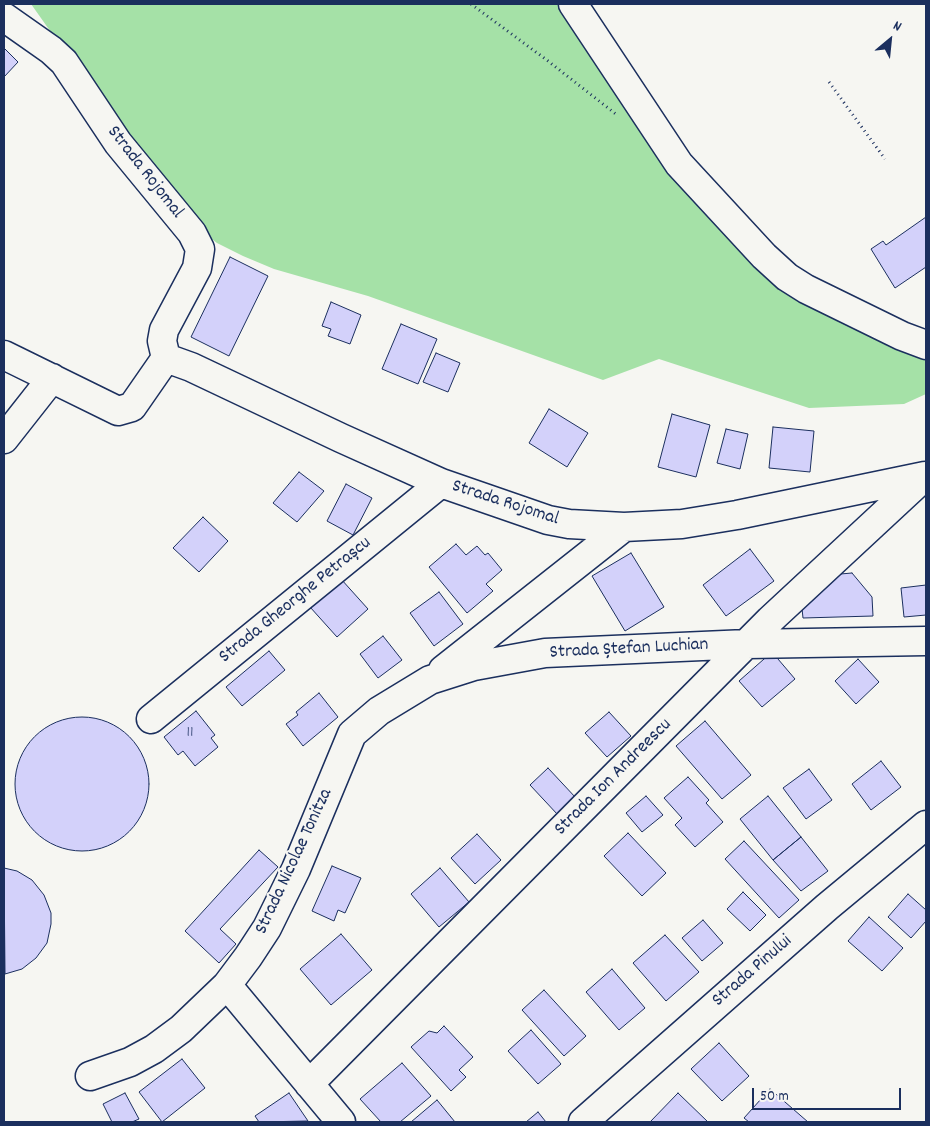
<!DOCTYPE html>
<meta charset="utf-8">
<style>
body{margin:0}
#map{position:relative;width:930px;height:1126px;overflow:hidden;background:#f6f6f2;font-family:Dekko,sans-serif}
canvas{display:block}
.frame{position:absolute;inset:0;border:5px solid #1b2f5e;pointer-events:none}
.north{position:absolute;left:865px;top:15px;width:50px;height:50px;-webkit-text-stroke:4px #f6f6f2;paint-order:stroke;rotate:28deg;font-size:14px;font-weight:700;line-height:20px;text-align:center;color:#1b2f5e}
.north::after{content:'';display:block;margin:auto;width:18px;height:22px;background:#1b2f5e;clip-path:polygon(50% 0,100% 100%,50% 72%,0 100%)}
.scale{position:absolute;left:752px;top:1088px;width:149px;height:22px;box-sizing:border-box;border:2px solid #1b2f5e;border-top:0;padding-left:6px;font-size:15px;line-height:18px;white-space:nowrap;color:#1b2f5e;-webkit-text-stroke:4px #f6f6f2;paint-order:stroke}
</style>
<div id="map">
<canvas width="930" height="1126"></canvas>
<div class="frame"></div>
<div class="north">N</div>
<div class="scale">50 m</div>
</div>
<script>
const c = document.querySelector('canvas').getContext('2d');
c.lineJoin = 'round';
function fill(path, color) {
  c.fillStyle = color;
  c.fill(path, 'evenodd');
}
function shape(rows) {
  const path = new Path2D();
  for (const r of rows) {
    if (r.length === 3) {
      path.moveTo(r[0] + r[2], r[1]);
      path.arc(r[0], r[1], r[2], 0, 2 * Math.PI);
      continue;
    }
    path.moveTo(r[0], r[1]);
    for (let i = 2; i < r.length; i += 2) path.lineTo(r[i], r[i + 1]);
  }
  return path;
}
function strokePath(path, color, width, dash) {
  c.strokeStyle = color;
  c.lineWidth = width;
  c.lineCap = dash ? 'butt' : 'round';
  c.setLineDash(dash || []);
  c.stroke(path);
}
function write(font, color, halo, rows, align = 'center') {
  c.font = font + ' Dekko,sans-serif';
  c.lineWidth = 4.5;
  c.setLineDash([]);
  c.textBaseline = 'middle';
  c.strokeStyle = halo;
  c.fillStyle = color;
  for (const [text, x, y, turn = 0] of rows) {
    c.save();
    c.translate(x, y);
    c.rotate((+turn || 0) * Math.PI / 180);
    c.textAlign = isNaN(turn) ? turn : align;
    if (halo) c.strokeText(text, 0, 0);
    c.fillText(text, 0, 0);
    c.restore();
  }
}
fill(shape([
 [31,4,584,4,673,143,802,279,926,354,926,394,904,404,809,408,659,359,603,380,368,296,274,269,243,256,217,243,208,236,172,203]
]), '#a5e1a7');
const building = shape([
 [4,48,18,62,4,77,4,48],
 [926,217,926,267,895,288,871,249,883,241,886,245,926,217],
 [230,257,268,276,229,356,191,337,230,257],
 [331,302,361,315,350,344,328,336,331,329,322,326,331,302],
 [401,324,437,339,418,384,382,369,401,324],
 [436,353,460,363,448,392,423,382,436,353],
 [549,409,588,433,567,467,529,443,549,409],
 [672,414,710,425,696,477,658,467,672,414],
 [773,427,814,431,810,472,769,468,773,427],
 [726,429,748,434,740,469,717,463,726,429],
 [299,472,324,491,297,522,273,503,299,472],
 [346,484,372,498,353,535,327,521,346,484],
 [203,517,228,541,199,572,173,548,203,517],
 [456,544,466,555,477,546,485,555,488,553,502,570,486,584,493,591,467,613,429,567,456,544],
 [750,549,774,581,726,616,703,585,750,549],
 [631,553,664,607,625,631,592,576,631,553],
 [852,573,872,597,873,616,803,618,801,599,829,575,852,573],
 [341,579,368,609,337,637,310,607,341,579],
 [926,585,926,615,904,617,901,588,926,585],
 [439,592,463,624,434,646,410,613,439,592],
 [383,636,402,660,378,678,360,654,383,636],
 [269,651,285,670,242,706,226,687,269,651],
 [772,652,795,679,762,707,739,681,772,652],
 [858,659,879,682,856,704,835,681,858,659],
 [319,693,338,717,303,746,286,724,298,715,296,712,319,693],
 [196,711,215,735,211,738,218,747,195,766,183,751,178,755,164,737,196,711],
 [609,712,631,736,607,757,585,733,609,712],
 [82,784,67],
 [705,721,751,775,722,799,676,746,705,721],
 [881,761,901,787,871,810,852,784,881,761],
 [548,768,576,798,558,815,530,785,548,768],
 [809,769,832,800,806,819,783,788,809,769],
 [688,777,709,800,706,803,723,822,695,847,675,825,682,818,664,798,688,777],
 [646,796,663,815,642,832,626,813,646,796],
 [768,796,801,837,773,860,740,819,768,796],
 [628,833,666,873,642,896,604,856,628,833],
 [477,834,501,860,475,884,451,858,477,834],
 [801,837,828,871,801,891,773,860,801,837],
 [744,841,799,900,779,918,725,859,744,841],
 [259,850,278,867,220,929,236,944,219,963,185,931,259,850],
 [332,866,361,878,345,913,338,910,334,921,312,911,332,866],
 [4,868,17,871,32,880,44,895,51,913,51,924,47,943,36,958,22,969,5,974,4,868],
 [440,868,469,902,439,927,411,894,440,868],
 [743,892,766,915,750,931,727,909,743,892],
 [908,894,926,910,926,921,911,938,888,917,908,894],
 [869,917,903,948,882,971,848,941,869,917],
 [703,920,723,943,702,961,682,938,703,920],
 [341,934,372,970,331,1005,300,969,341,934],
 [665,935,699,972,666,1001,633,963,665,935],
 [612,969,645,1008,619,1030,586,992,612,969],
 [544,990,586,1036,564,1056,522,1010,544,990],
 [444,1026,473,1057,459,1070,466,1077,451,1091,411,1047,429,1031,437,1033,444,1026],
 [531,1030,561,1064,538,1084,508,1051,531,1030],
 [719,1043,749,1076,722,1101,691,1069,719,1043],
 [182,1059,205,1088,162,1122,139,1092,182,1059],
 [402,1063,431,1096,400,1122,381,1122,360,1099,402,1063],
 [770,1089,808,1122,749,1122,744,1118,770,1089],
 [125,1093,139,1119,132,1122,112,1122,103,1104,125,1093],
 [289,1093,308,1121,259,1122,255,1116,289,1093],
 [678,1093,708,1122,650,1122,678,1093],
 [437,1100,455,1122,411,1122,437,1100],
 [538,1112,546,1122,526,1122,538,1112]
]);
fill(building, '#d3d1fa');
strokePath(building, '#1b2f5e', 1);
const minor = shape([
 [573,4,679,164,764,256,787,277,806,289,902,336,926,345],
 [4,17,51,50,64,62,118,143,192,233,200,249,197,268,164,330,162,341,166,358,132,407,118,411,4,355],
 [166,358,191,367,341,438,441,483,548,520,569,524,624,527,682,524,737,515,925,476],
 [4,439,52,378],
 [443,670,624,527],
 [151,719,441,483],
 [227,985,341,1122],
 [90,1076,130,1062,154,1049,181,1029,227,985,248,957,267,928,296,869,352,734,379,711,430,680,474,666,545,653,747,644,926,641],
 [309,1084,770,620,924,477],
 [583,1122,827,907,926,825]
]);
strokePath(minor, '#1b2f5e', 31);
strokePath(shape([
 [471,4,548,61,617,115],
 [829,82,885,159]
]), '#1b2f5e', 3, [1, 4]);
strokePath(minor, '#f6f6f2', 28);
write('16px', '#495885', null, [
 ["11",190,734]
]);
write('19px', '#1b2f5e', '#f6f6f2', [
 ["Strada Rojomal",144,173,52],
 ["Strada Rojomal",505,504,18],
 ["Strada Gheorghe Petrașcu",296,601,-39],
 ["Strada Ștefan Luchian",629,650,-3],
 ["Strada Ion Andreescu",614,778,-45],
 ["Strada Nicolae Tonitza",295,862,-65],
 ["Strada Pinului",753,972,-41]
]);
</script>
